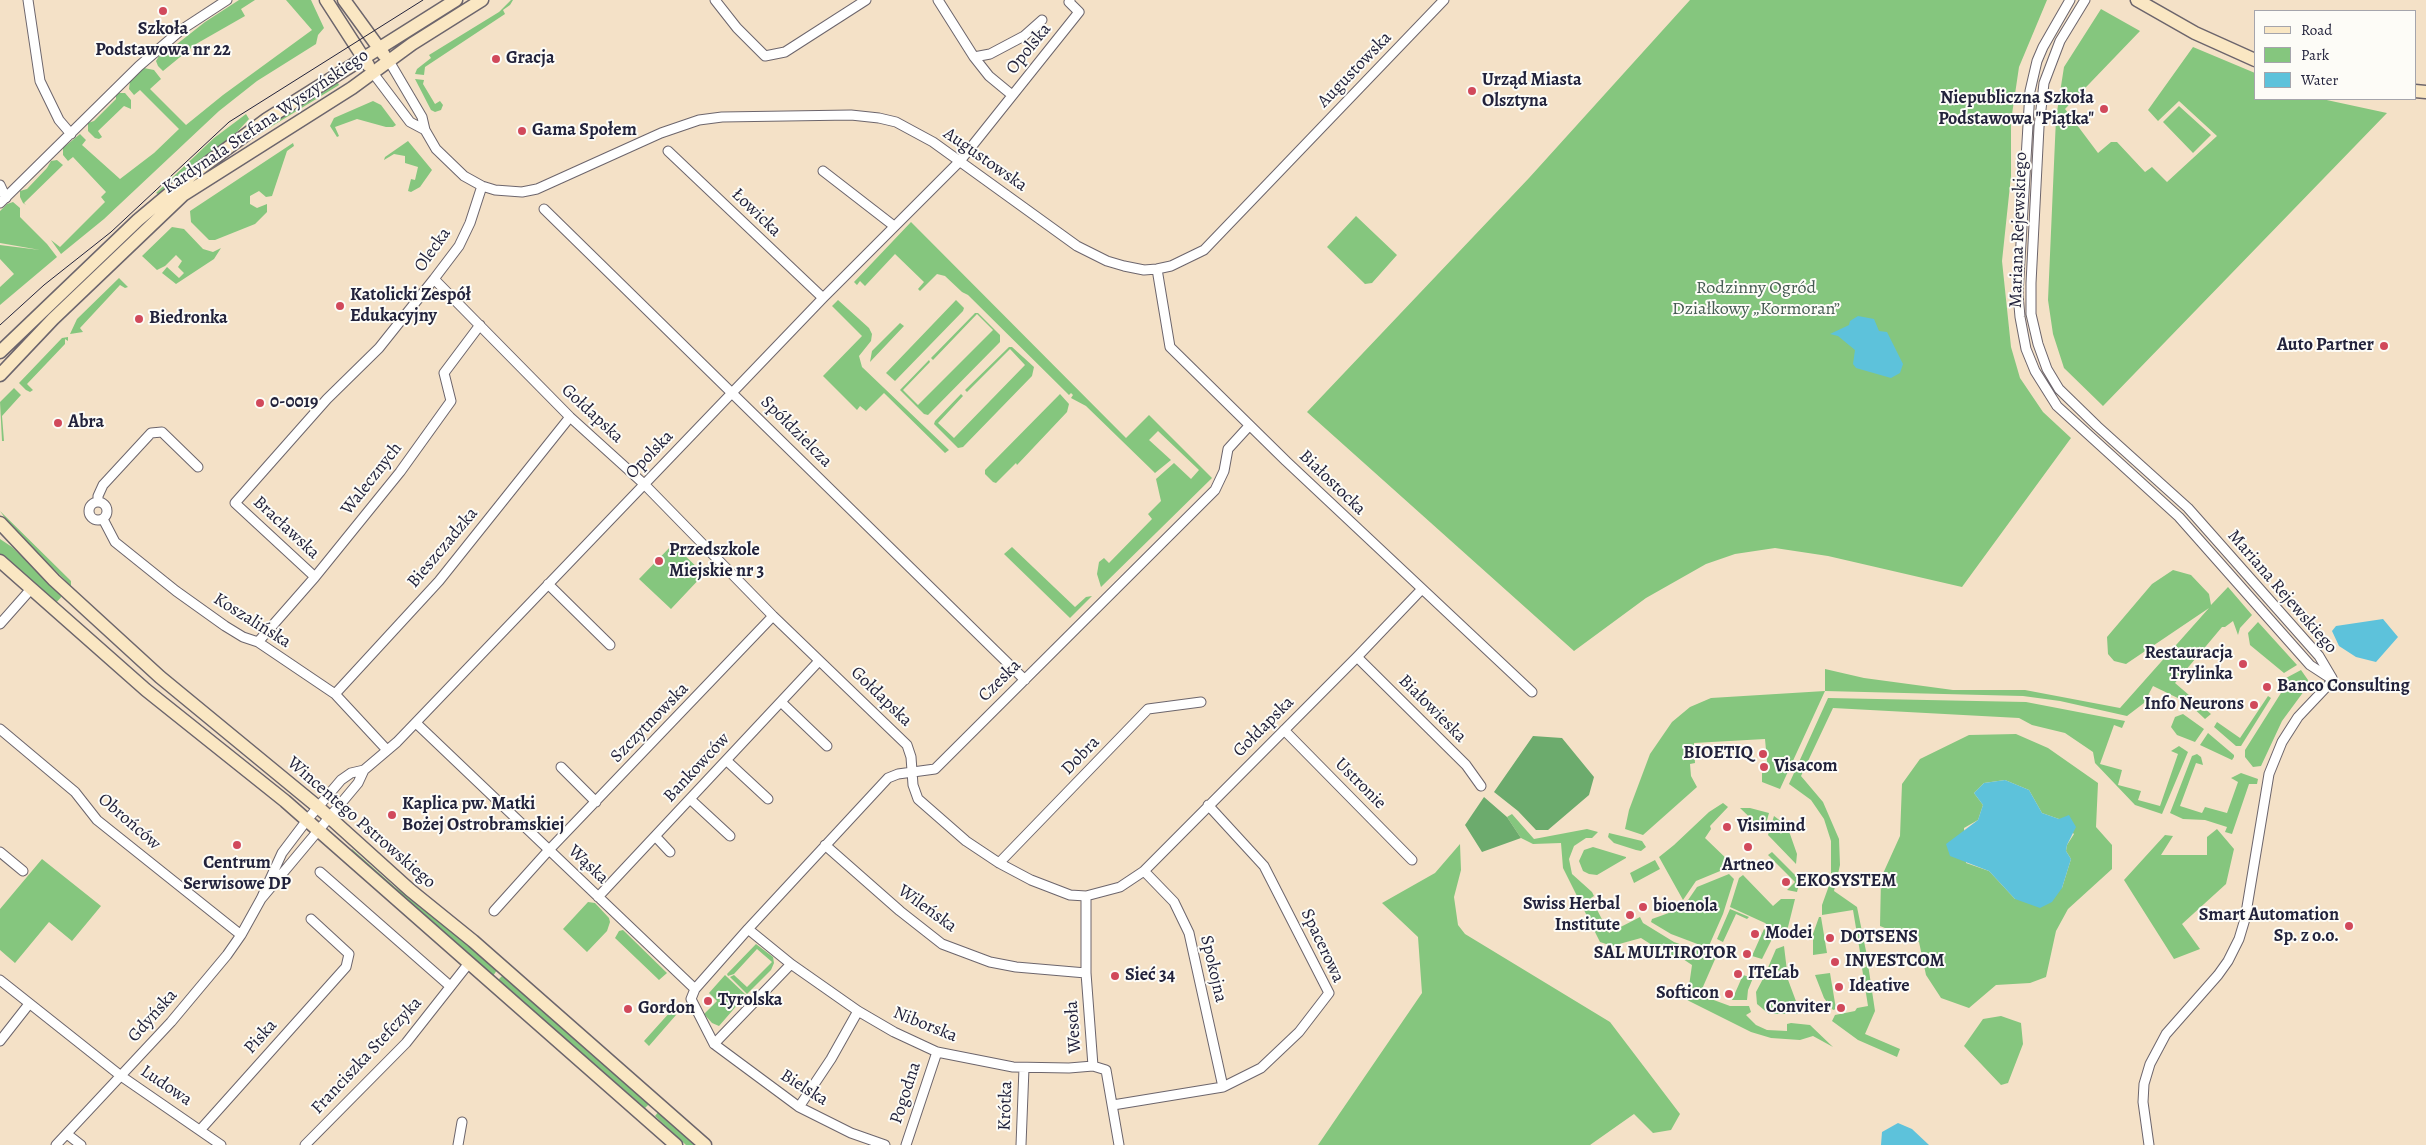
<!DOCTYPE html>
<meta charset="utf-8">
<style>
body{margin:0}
#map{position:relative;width:2426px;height:1145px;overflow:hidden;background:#f4e1c7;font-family:Alegreya,serif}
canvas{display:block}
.legend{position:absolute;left:2254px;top:10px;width:162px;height:90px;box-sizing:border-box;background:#fdfcf7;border:1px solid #a5a5ac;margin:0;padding:6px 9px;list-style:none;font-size:15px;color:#22223b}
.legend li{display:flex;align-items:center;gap:10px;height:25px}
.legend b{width:25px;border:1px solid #a5a5ac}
</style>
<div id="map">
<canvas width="2426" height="1145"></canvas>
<ul class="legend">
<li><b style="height:6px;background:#fae7c3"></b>Road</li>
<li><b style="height:14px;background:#85c67e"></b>Park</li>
<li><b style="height:14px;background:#5dc2db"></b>Water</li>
</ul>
</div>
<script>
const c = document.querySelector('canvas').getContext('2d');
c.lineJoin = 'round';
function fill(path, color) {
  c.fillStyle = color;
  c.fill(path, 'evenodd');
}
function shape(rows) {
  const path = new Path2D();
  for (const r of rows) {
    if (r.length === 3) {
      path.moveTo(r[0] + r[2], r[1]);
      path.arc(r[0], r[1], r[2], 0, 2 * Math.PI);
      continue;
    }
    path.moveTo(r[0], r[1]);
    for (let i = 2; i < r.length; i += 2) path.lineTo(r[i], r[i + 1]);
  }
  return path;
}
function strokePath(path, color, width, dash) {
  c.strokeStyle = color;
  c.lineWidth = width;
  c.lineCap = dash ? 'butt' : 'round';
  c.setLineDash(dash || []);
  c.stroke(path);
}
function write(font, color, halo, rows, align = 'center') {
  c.font = font + ' Alegreya,serif';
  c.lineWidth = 4;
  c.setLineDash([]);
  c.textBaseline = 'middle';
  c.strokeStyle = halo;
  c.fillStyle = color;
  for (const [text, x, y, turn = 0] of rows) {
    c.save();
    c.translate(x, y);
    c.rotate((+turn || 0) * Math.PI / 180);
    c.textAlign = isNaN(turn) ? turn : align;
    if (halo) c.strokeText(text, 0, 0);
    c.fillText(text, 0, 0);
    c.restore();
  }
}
fill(shape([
 [239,0,255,0,241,9,245,16,196,44,163,71,158,66,156,61,159,56,163,55,205,22],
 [286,0,311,0,324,28,318,35,316,44,257,81,219,111,104,219,61,254,51,240,60,247,105,202,101,197,106,192,73,157,68,161,63,155,63,148,80,134,86,140,82,145,120,179,154,153,179,129,140,90,134,95,129,89,130,81,144,68,154,70,161,79,150,89,186,125,223,95,312,30],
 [511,0,513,0,510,5,503,10,505,14,425,67,424,75,415,74,417,69,431,58,429,55,499,12],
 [1690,0,2047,0,2019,67,2011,121,2011,176,2002,261,2011,347,2020,378,2043,412,2071,438,1962,587,1828,556,1775,548,1735,554,1706,564,1646,598,1574,651,1307,412,1529,178],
 [2101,9,2140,31,2065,109,2098,153,2111,142,2117,142,2145,172,2152,167,2167,182,2217,136,2179,101,2158,121,2148,110,2193,47,2255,73,2255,99,2322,99,2387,113,2103,406,2064,368,2053,334,2048,300,2056,118,2064,67],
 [415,79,424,80,423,84,435,104,440,101,443,105,441,110,435,112,431,110],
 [337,81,339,85,251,139,250,137],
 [119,93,125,93,131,100,131,109,124,106,98,131,102,137,99,139,95,138,88,131,88,123,94,121,116,99,116,95],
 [373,101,381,105,396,125,393,127,386,127,357,119,335,127,339,136,337,137,330,126,334,118],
 [2179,106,2211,135,2193,153,2163,122],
 [246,114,249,119,237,132,158,194,156,193,214,138],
 [408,141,432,170,420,187,411,192,408,191,411,179,415,180,418,167,405,163,405,156,394,154,384,160,385,157],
 [293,143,294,146,287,151,272,196,266,197,259,191,250,196,250,204,257,208,267,204,267,212,255,224,215,240,209,240,191,222,190,211],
 [57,160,63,165,24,203,26,205,23,203,20,197,20,191,27,189,47,168,51,161],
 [13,202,20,208,20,217,47,244,57,257,0,305,0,287,14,274,0,259,0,245,40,250,0,243,0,211,7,204],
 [1356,216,1397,255,1372,283,1365,284,1327,247],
 [911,222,1126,438,1149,415,1212,478,1101,587,1097,574,1099,562,1104,558,1109,563,1152,519,1148,514,1161,501,1156,479,1174,463,1191,479,1199,470,1158,431,1149,440,1171,460,1155,473,1086,406,1071,398,1073,395,1071,393,1069,395,968,295,962,292,945,276,937,274,920,291,918,289,924,282,895,254,865,286,860,281,857,285,854,282],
 [172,227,184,229,203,249,213,252,221,248,214,259,176,284,162,273,167,267,179,278,184,273,178,267,182,261,176,255,165,266,157,270,142,256],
 [119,278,128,287,125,288,120,285,80,328,83,332,70,334,77,319],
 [838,300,869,328,872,334,871,341,859,356,862,367,949,450,945,453,884,393,866,411,860,406,857,410,823,376,862,336,832,306],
 [956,300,964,308,963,311,895,381,886,373],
 [975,313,978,313,1000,335,1000,342,928,415,924,414,900,390,929,360,930,362,903,390,918,405,993,330,977,314,933,360,931,358],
 [900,323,904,326,870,362,872,351],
 [68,337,68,341,65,339,65,344,27,384,33,390,30,392,26,390,19,383,62,338],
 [1009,347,1012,347,1034,367,1032,376,963,447,958,448,934,424,935,421,961,394,963,396,938,423,954,438,1025,365,1010,349,967,392,965,390],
 [14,388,21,395,2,416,4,441,2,441,0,402],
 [1060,394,1069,404,1067,412,1017,465,1016,463,996,483,993,482,985,474,985,470],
 [0,511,71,581,71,586,12,528],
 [0,539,12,547,63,595,55,604,0,554],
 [673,544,704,574,671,609,639,579],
 [1012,547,1075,607,1086,597,1092,596,1070,618,1004,554],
 [2173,570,2191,575,2209,594,2211,605,2228,587,2252,615,2240,628,2238,635,2233,621,2225,627,2222,627,2175,683,2211,714,2205,719,2188,703,2153,686,2144,703,2127,716,2060,701,2023,696,1825,691,1780,789,1762,782,1762,773,1768,772,1765,739,1694,743,1695,763,1690,764,1691,776,1697,787,1643,835,1625,829,1629,810,1650,754,1672,722,1690,707,1711,698,1825,691,1825,669,1864,678,1953,690,2025,690,2120,708,2209,608,2126,664,2114,661,2108,654,2107,637,2152,584],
 [2258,622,2297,665,2284,673,2250,645,2248,633],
 [2301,670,2308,680,2307,687,2282,721,2261,766,2253,767,2245,757,2245,750,2286,685,2286,678],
 [2268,696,2271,698,2241,746,2236,746,2214,727,2217,722,2240,738],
 [1828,698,2026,702,2125,721,2122,728,2114,725,2100,764,2122,770,2118,785,2141,791,2138,800,2160,806,2178,754,2171,751,2179,746,2188,752,2162,814,2135,805,2095,763,2093,752,2065,733,2032,725,2019,718,1833,708,1801,776,1823,802,1839,839,1840,865,1834,891,1857,907,1866,951,1875,1011,1865,1034,1900,1049,1897,1057,1858,1040,1832,1021,1835,1015,1855,1011,1857,1008,1868,1006,1862,968,1866,967,1864,952,1860,952,1853,910,1822,915,1822,905,1831,880,1831,841,1824,819,1811,800,1789,784],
 [2183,714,2204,729,2195,742,2177,735,2171,727,2175,717],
 [2208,733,2234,755,2234,757,2232,760,2200,745],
 [2016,734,2048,748,2098,783,2096,827,2112,845,2112,869,2068,909,2056,931,2046,977,2030,983,1996,985,1969,1008,1941,998,1926,975,1919,942,1880,926,1881,878,1900,836,1902,784,1920,759,1969,735],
 [2005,780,2029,790,2042,813,2059,819,2074,834,2067,845,2066,851,2071,859,2062,888,2015,899,1989,871,1966,863,1964,828,1978,820,1983,805,1974,793,1984,783],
 [2197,754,2201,757,2203,765,2196,763,2180,806,2202,813,2205,807,2227,813,2238,782,2231,778,2241,773,2258,779,2257,784,2249,784,2232,834,2225,832,2227,827,2205,820,2183,819,2170,813,2192,756],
 [1723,803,1728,807,1710,826,1711,829,1705,838,1731,863,1725,869,1696,881,1683,900,1659,857,1674,845,1709,812],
 [1740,808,1750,808,1769,813,1764,831],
 [1512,814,1534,839,1587,829,1598,832,1592,838,1586,838,1574,846,1569,859,1572,874,1592,892,1594,896,1591,898,1609,933,1640,917,1643,923,1674,942,1716,957,1702,989,1712,995,1711,999,1730,1006,1749,1006,1751,1012,1746,1015,1756,1025,1767,1030,1787,1031,1787,1024,1791,1023,1810,1025,1833,1047,1813,1036,1800,1040,1771,1038,1751,1032,1687,1000,1692,965,1683,959,1663,952,1641,938,1612,946,1600,942,1563,868,1561,843,1533,844,1521,838,1507,817],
 [1774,816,1782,822,1790,834,1797,854,1796,864,1768,835],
 [2217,829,2234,849,2226,884,2182,924,2200,949,2174,959,2124,880,2165,835,2173,836,2161,855,2207,855,2207,837],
 [1609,833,1642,841,1646,847,1641,851,1636,850,1614,843,1608,837],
 [1460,844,1461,870,1454,897,1458,925,1465,934,1610,1022,1680,1114,1671,1130,1653,1133,1634,1114,1590,1145,1318,1145,1422,993,1418,937,1382,903,1435,873],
 [1593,847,1626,857,1626,858,1597,875,1589,874,1583,871,1579,861,1584,850],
 [352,849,396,888,427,908,497,970,493,976,350,852],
 [1772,852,1800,880,1797,892,1787,890,1795,882,1768,855],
 [42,859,101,906,72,941,49,922,15,963,0,950,0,909],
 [1655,860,1660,869,1634,883,1630,873],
 [1729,874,1734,879,1723,914,1708,948,1671,934,1651,922,1652,919,1677,910,1686,903,1697,887],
 [1743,875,1773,906,1781,899,1795,899,1786,935,1778,934,1765,923,1730,907,1739,878],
 [588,902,595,903,609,918,610,922,607,931,587,952,563,929],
 [1730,909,1749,917,1747,919,1736,914,1723,942,1717,939],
 [1819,917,1821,917,1827,953,1813,955,1813,934],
 [1764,929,1773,937,1762,959,1752,956],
 [623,930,667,973,659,980,615,938,619,931],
 [756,944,773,957,774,963,771,970,747,994,730,977,734,975,747,987,772,962,757,949,734,974,728,976,727,974],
 [1784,946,1787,971,1767,970,1776,949],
 [1830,973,1836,1009,1833,1010,1824,998,1815,975],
 [503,975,650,1103,645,1108,498,980],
 [725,975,746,995,719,1026,712,1023,704,1014,717,1001,709,993],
 [1743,975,1753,978,1748,990,1747,1000,1732,1000],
 [1765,975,1772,979,1787,977,1800,1012,1797,1014,1769,1014,1757,1004,1756,992],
 [671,1011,676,1015,649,1046,644,1041],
 [2001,1016,2021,1023,2023,1044,2008,1083,2001,1085,1964,1046,1983,1019],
 [659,1111,696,1145,686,1145,655,1116]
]), '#85c67e');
fill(shape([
 [1533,736,1562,738,1594,777,1589,795,1548,830,1536,830,1518,811,1494,792],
 [1484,797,1507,817,1521,838,1482,852,1465,825]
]), '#6cab6d');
fill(shape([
 [1858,316,1874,319,1879,331,1887,332,1903,364,1900,373,1891,378,1856,368,1853,364,1855,350,1838,336,1830,334,1849,325,1850,321],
 [2383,619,2398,637,2376,662,2356,657,2339,646,2332,631,2336,626],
 [2005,780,2029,790,2042,813,2059,819,2069,815,2076,827,2067,845,2066,851,2071,859,2062,888,2052,902,2040,908,2015,899,1989,871,1950,856,1946,844,1978,820,1983,805,1974,793,1984,783],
 [1898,1123,1912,1129,1929,1145,1881,1145,1882,1132]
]), '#5dc2db');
const street = shape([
 [28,0,40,81,59,120,71,134],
 [715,0,737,28,765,56,785,52,866,0],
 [938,0,974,57,989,76,1012,95],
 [2070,0,2043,47,2037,61,2030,91,2018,294,2020,317,2026,349,2035,371,2057,406,2179,517,2310,665,2333,680],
 [2085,0,2060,41,2044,83,2039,127,2031,283,2031,314,2038,344,2047,369,2059,389,2097,426,2188,508,2319,656,2332,678],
 [974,57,990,54,1024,36,1042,20],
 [389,61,422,117,425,130,436,149,464,176,482,186,495,190,522,192,537,189,661,133,699,120,722,117,851,115,879,118,896,122,933,142,1077,246,1107,261,1124,266,1144,270,1157,269,1171,266,1204,250,1444,0],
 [373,73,410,122,425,130],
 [668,151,823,298],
 [823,171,894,226],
 [0,185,6,198],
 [0,203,139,66,181,30,227,0],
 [544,209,1025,680],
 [1157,269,1170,347,1286,461,1532,692],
 [434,279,570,417,644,484,773,616,907,745,911,757,913,785,918,799,966,841,999,863,1031,880,1070,895,1086,896,1120,887,1144,871,1357,657,1421,590],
 [98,501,98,496,103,485,151,433,162,432,198,467],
 [98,511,9],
 [103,519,115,542,176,591,225,626,243,637,258,642,335,694,387,750],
 [315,577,235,503,327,399,379,348,434,279,459,246,470,223,482,186],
 [548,584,610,645],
 [0,624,31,589],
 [258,642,315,577,400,472,451,401,444,373,480,325],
 [1357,657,1466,765,1481,786],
 [335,694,439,581,570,417],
 [781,702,827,746],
 [416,723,695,989],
 [0,729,75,792,97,820,241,935],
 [1284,730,1412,860],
 [727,761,768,799],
 [561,767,596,802],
 [690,799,730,836],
 [656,837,670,852],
 [825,845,900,911,942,944,990,962,1016,967,1086,973],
 [0,852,23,871],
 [999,863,1148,709,1201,702],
 [1144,871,1174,902,1189,933,1223,1087],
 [320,872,450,986],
 [1086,896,1086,973,1093,1066,1106,1070,1119,1145],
 [598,897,819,661],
 [261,899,358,783,364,770,397,742,823,298,960,161,1079,12,1069,2,1070,0],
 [494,911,548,851,773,616],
 [748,929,791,964,714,1044,691,999,695,989,748,929,888,778,898,774,935,769,1215,490,1224,471,1228,449,1249,426],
 [791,964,858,1011,894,1032,937,1052,1013,1067,1069,1068,1093,1066],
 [0,980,121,1076,221,1145],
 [0,1041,29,1004],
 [714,1044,799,1107,851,1133,885,1145],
 [1113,1105,1223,1087,1261,1068,1299,1032,1329,993,1264,866,1208,805],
 [799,1107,831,1059,858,1011],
 [201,1129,346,967,349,954,311,919],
 [67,1134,81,1145],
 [56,1145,171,1022,227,955,241,935,261,899,282,853,307,820,341,780,351,773,364,770],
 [305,1145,406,1043,469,963],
 [458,1145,462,1122],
 [906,1145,937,1052],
 [1021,1145,1024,1068],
 [2149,1145,2143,1102,2144,1084,2150,1064,2166,1034,2218,975,2228,961,2239,939,2245,919,2269,774,2282,742,2298,717,2333,680]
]);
const secondary = shape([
 [326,0,368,65],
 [344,0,384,55],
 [2137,0,2195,33,2255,60],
 [2415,91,2426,92],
 [0,352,138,220,194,173,267,119,456,0],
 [0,375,53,319,183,195,352,88,412,44,482,0],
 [0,523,54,580,160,677,318,807,410,890,473,941,705,1145],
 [0,561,146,690,285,801,676,1145]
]);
strokePath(street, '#6c656c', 11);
strokePath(secondary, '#6c656c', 15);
strokePath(street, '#fff', 9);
strokePath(secondary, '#fae7c3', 12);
strokePath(shape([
 [0,325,44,285,111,232,229,122,423,0]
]), '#22223b', 1);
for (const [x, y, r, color] of [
 [163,11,5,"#d1495b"],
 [496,59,5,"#d1495b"],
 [1472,91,5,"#d1495b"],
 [2104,109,5,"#d1495b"],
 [522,131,5,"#d1495b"],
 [340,306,5,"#d1495b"],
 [139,319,5,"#d1495b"],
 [2384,346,5,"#d1495b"],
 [260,403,5,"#d1495b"],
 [58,423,5,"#d1495b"],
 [659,561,5,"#d1495b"],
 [2243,664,5,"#d1495b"],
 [2267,687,5,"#d1495b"],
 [2254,705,5,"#d1495b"],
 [1763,754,5,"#d1495b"],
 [1764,767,5,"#d1495b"],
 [392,815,5,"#d1495b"],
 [1727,827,5,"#d1495b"],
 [237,845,5,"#d1495b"],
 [1748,847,5,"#d1495b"],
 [1786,882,5,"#d1495b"],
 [1643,907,5,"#d1495b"],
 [1630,915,5,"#d1495b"],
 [2349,926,5,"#d1495b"],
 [1755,934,5,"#d1495b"],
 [1830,938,5,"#d1495b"],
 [1747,954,5,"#d1495b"],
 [1835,962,5,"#d1495b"],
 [1738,974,5,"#d1495b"],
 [1115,976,5,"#d1495b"],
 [1839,987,5,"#d1495b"],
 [1729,994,5,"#d1495b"],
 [708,1001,5,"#d1495b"],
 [1841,1008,5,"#d1495b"],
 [628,1009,5,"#d1495b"]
]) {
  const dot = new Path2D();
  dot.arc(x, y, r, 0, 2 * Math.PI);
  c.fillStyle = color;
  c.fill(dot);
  strokePath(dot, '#fdfcf7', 2);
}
write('bold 18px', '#22223b', '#fdfcf7', [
 ["Szkoła",163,30,"center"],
 ["Podstawowa nr 22",163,51,"center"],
 ["Gracja",506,59],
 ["Urząd Miasta",1482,81],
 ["Olsztyna",1482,102],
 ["Niepubliczna Szkoła",2094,99,"right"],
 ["Podstawowa \"Piątka\"",2094,120,"right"],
 ["Gama Społem",532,131],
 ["Katolicki Zespół",350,296],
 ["Edukacyjny",350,317],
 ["Biedronka",149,319],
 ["Auto Partner",2374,346,"right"],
 ["0-0019",270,403],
 ["Abra",68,423],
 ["Przedszkole",669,551],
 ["Miejskie nr 3",669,572],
 ["Restauracja",2233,654,"right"],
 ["Trylinka",2233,675,"right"],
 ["Banco Consulting",2277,687],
 ["Info Neurons",2244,705,"right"],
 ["BIOETIQ",1753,754,"right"],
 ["Visacom",1774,767],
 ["Kaplica pw. Matki",402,805],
 ["Bożej Ostrobramskiej",402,826],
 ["Visimind",1737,827],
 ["Centrum",237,864,"center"],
 ["Serwisowe DP",237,885,"center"],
 ["Artneo",1748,866,"center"],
 ["EKOSYSTEM",1796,882],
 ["Swiss Herbal",1620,905,"right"],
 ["Institute",1620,926,"right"],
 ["bioenola",1653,907],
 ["Smart Automation",2339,916,"right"],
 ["Sp. z o.o.",2339,937,"right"],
 ["Modei",1765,934],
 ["DOTSENS",1840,938],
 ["SAL MULTIROTOR",1737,954,"right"],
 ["INVESTCOM",1845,962],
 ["ITeLab",1748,974],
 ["Sieć 34",1125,976],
 ["Ideative",1849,987],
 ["Softicon",1719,994,"right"],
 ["Tyrolska",718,1001],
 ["Conviter",1831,1008,"right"],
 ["Gordon",638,1009]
], 'left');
write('18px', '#22223b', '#fdfcf7', [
 ["Opolska",1029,49,-51],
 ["Augustowska",1355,70,-46],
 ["Kardynała Stefana Wyszyńskiego",266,122,-34],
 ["Augustowska",985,160,35],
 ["Łowicka",756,213,44],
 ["Mariana Rejewskiego",2019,230,-88],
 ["Olecka",433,250,-55],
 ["Gołdapska",592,414,43],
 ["Spółdzielcza",796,432,45],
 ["Opolska",650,455,-46],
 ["Walecznych",372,479,-52],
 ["Białostocka",1332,483,44],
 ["Bracławska",286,528,43],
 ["Bieszczadzka",443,548,-50],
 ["Mariana Rejewskiego",2282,592,49],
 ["Koszalińska",252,621,32],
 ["Czeska",1000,681,-45],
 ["Gołdapska",881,697,44],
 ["Białowieska",1432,709,45],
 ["Szczytnowska",650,723,-46],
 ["Gołdapska",1264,727,-45],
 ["Dobra",1081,756,-46],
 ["Bankowców",697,768,-47],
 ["Ustronie",1360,784,45],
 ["Obrońców",129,822,41],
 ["Wincentego Pstrowskiego",361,823,41],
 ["Wąska",588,865,43],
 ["Wileńska",927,909,36],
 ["Spacerowa",1322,946,65],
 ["Spokojna",1213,969,77],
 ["Gdyńska",153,1016,-48],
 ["Niborska",925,1025,22],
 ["Wesoła",1074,1027,-94],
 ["Piska",261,1037,-48],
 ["Franciszka Stefczyka",367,1056,-47],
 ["Ludowa",166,1086,34],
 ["Bielska",804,1088,32],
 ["Pogodna",906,1093,-72],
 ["Krótka",1006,1106,-88]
]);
write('18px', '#455b52', '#fdfcf7', [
 ["Rodzinny Ogród",1756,289],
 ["Działkowy „Kormoran”",1756,310]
]);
</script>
